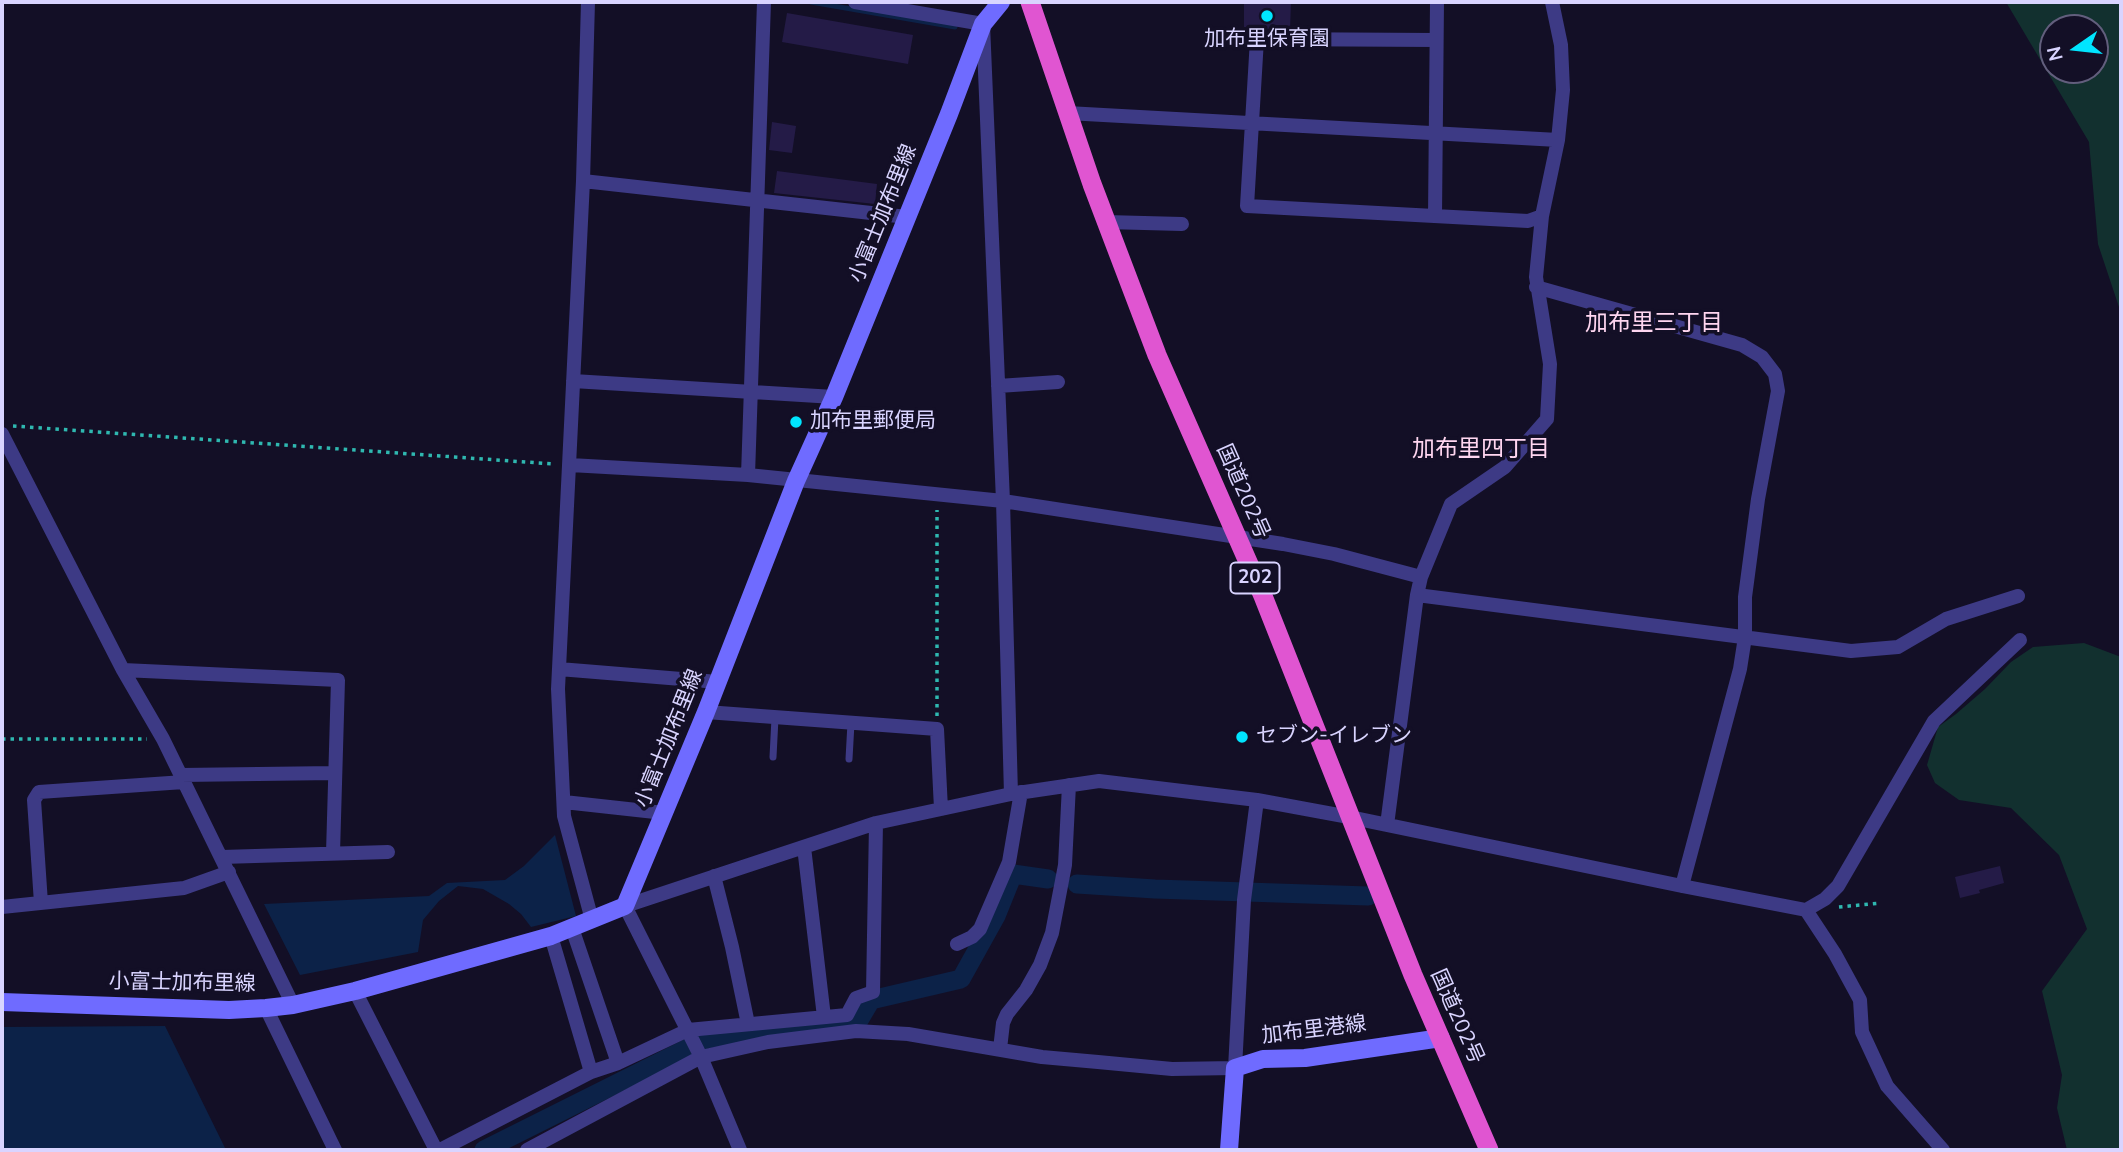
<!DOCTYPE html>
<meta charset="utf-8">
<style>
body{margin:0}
#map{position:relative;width:2123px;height:1152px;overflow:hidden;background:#130f26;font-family:"Nunito Sans",sans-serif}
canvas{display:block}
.frame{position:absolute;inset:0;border:4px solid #d9d4ff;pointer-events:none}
.north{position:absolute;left:2039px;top:14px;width:70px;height:70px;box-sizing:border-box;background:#130f26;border:2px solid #625e7d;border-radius:50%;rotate:256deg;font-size:19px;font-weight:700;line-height:28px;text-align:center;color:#d9d4ff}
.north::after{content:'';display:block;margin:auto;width:24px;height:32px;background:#00e5ff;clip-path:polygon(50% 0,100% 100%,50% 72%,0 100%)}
</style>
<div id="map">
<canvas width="2123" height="1152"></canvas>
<div class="frame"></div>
<div class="north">N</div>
</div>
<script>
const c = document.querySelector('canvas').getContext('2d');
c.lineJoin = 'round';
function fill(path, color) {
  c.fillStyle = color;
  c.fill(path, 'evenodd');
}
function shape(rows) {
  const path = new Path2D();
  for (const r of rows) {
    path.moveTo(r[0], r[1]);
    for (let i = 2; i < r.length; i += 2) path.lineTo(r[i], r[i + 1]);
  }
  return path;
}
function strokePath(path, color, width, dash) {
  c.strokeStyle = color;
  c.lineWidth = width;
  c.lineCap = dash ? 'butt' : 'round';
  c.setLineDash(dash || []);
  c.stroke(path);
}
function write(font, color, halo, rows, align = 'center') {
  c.font = font + ' "Nunito Sans","Noto Sans JP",sans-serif';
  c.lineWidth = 7;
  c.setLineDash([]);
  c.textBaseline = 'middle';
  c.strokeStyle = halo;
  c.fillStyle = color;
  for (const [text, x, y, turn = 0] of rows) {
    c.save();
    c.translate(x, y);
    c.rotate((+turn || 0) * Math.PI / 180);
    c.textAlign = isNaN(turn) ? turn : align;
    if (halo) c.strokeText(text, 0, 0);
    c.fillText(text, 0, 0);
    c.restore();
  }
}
fill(shape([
 [2006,2,2121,2,2121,313,2098,244,2089,142],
 [2053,28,2095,28,2095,70,2053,70],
 [2084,643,2121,657,2121,1150,2067,1150,2057,1108,2062,1075,2042,991,2087,929,2059,855,2011,808,1959,800,1935,783,1927,765,1938,727,1956,714,1985,689,2011,662,2033,647]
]), '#12302f');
fill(shape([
 [555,835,576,916,531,927,521,914,509,904,483,889,458,886,439,901,423,920,418,952,300,975,264,904,429,896,447,883,505,880,524,866],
 [165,1026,226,1150,2,1150,2,1027]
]), '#0c2248');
strokePath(shape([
 [811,2,955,27]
]), '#0c2248', 5);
strokePath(shape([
 [1077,884,1155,889,1368,896],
 [484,1150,706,1039,858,1022,871,1000,961,979,996,916,1013,874,1048,879]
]), '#0c2248', 19);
fill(shape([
 [1244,2,1291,2,1290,30,1257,29,1244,32],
 [787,13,913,35,908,64,782,42],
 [772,122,796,126,792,153,769,150],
 [777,171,877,184,875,204,774,193],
 [2000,866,2004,883,1979,890,1980,893,1960,898,1955,877]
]), '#241b47');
strokePath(shape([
 [13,426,554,464],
 [937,716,937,510],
 [2,739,147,739],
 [1839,907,1881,903]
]), '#2fb8b0', 3.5, [3.5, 5]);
strokePath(shape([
 [773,757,775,718],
 [849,759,851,723]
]), '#3d3a85', 7);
strokePath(shape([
 [588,2,583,181,558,689,564,816,592,920],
 [855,2,983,24,1003,501,1011,794],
 [1436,40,1257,39,1247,206,1528,221,1542,216],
 [1067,113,1558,140],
 [583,181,907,217],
 [1435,216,1437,2],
 [1106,222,1182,224],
 [1536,287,1742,345,1762,357,1775,374,1778,391,1758,499,1745,597,1745,637,1740,669,1682,886],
 [573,381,834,397],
 [998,386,1058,382],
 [2,434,123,670,163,739,293,1005],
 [570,465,748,475,1003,501,1283,544,1334,554,1421,577],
 [748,475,764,2],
 [1417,595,1851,651,1898,647,1946,619,2018,596],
 [559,669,718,682],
 [123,670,338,680,333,853],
 [706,712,937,729,941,809],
 [181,775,335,773],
 [564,802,664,813],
 [1387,825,1417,595,1421,577,1451,504,1505,467,1547,419,1550,364,1536,277,1542,216,1558,140,1563,90,1561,45,1552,2],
 [804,847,824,1017],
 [222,857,388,852],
 [714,876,732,947,748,1024],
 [41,903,34,800,39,792,184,782],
 [2,907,184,888,229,872],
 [1806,910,1825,899,1838,886,1934,721,2020,640],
 [572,928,618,1063,688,1030,847,1015,856,998,873,992,876,823],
 [957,944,972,937,980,929,1009,862,1021,792],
 [355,991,436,1150],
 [266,1008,335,1150],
 [1000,1049,1003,1023,1007,1014,1026,990,1040,965,1052,933,1065,865,1069,785],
 [591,1072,618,1063],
 [440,1150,591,1072,551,936],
 [527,1150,701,1057,768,1042,856,1031,908,1034,1042,1057,1098,1062,1172,1069,1235,1068,1244,900,1257,800],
 [740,1150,701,1057,625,906,876,823,1011,794,1099,781,1257,800,1349,817,1682,886,1806,910,1835,954,1860,1000,1862,1032,1887,1086,1943,1150]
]), '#3d3a85', 14);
strokePath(shape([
 [2,1002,229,1010,266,1008,293,1005,355,991,551,936,625,906,706,712,796,481,834,397,949,114,983,24,1001,2],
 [1229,1150,1235,1068,1263,1059,1305,1058,1441,1038]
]), '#6f6bff', 18);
strokePath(shape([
 [1030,2,1092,184,1157,355,1263,596,1413,975,1489,1150]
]), '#e055d1', 19);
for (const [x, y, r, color] of [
 [1267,16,7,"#00e5ff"],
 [796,422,7,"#00e5ff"],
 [1242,737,7,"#00e5ff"]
]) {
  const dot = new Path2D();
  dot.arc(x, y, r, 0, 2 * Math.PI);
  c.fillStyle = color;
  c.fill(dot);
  strokePath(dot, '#130f26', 2.5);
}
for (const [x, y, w] of [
 [1255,578,49]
]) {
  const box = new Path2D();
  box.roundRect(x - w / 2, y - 15.5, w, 31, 5);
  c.fillStyle = '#130f26';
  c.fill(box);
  strokePath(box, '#d9d4ff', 2);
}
write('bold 19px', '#d9d4ff', null, [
 ["202",1255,578]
]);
write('21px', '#d9d4ff', '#130f26', [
 ["加布里保育園",1267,40,"center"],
 ["加布里郵便局",810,422],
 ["セブン-イレブン",1256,737]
], 'left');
write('21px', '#d9d4ff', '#130f26', [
 ["小富士加布里線",884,214,-68],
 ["国道202号",1242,492,66],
 ["小富士加布里線",670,739,-68],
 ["小富士加布里線",182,984,1],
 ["国道202号",1456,1017,66],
 ["加布里港線",1314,1031,-7]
]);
write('23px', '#ffd6f0', '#130f26', [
 ["加布里三丁目",1654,324],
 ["加布里四丁目",1481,450]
]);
</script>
